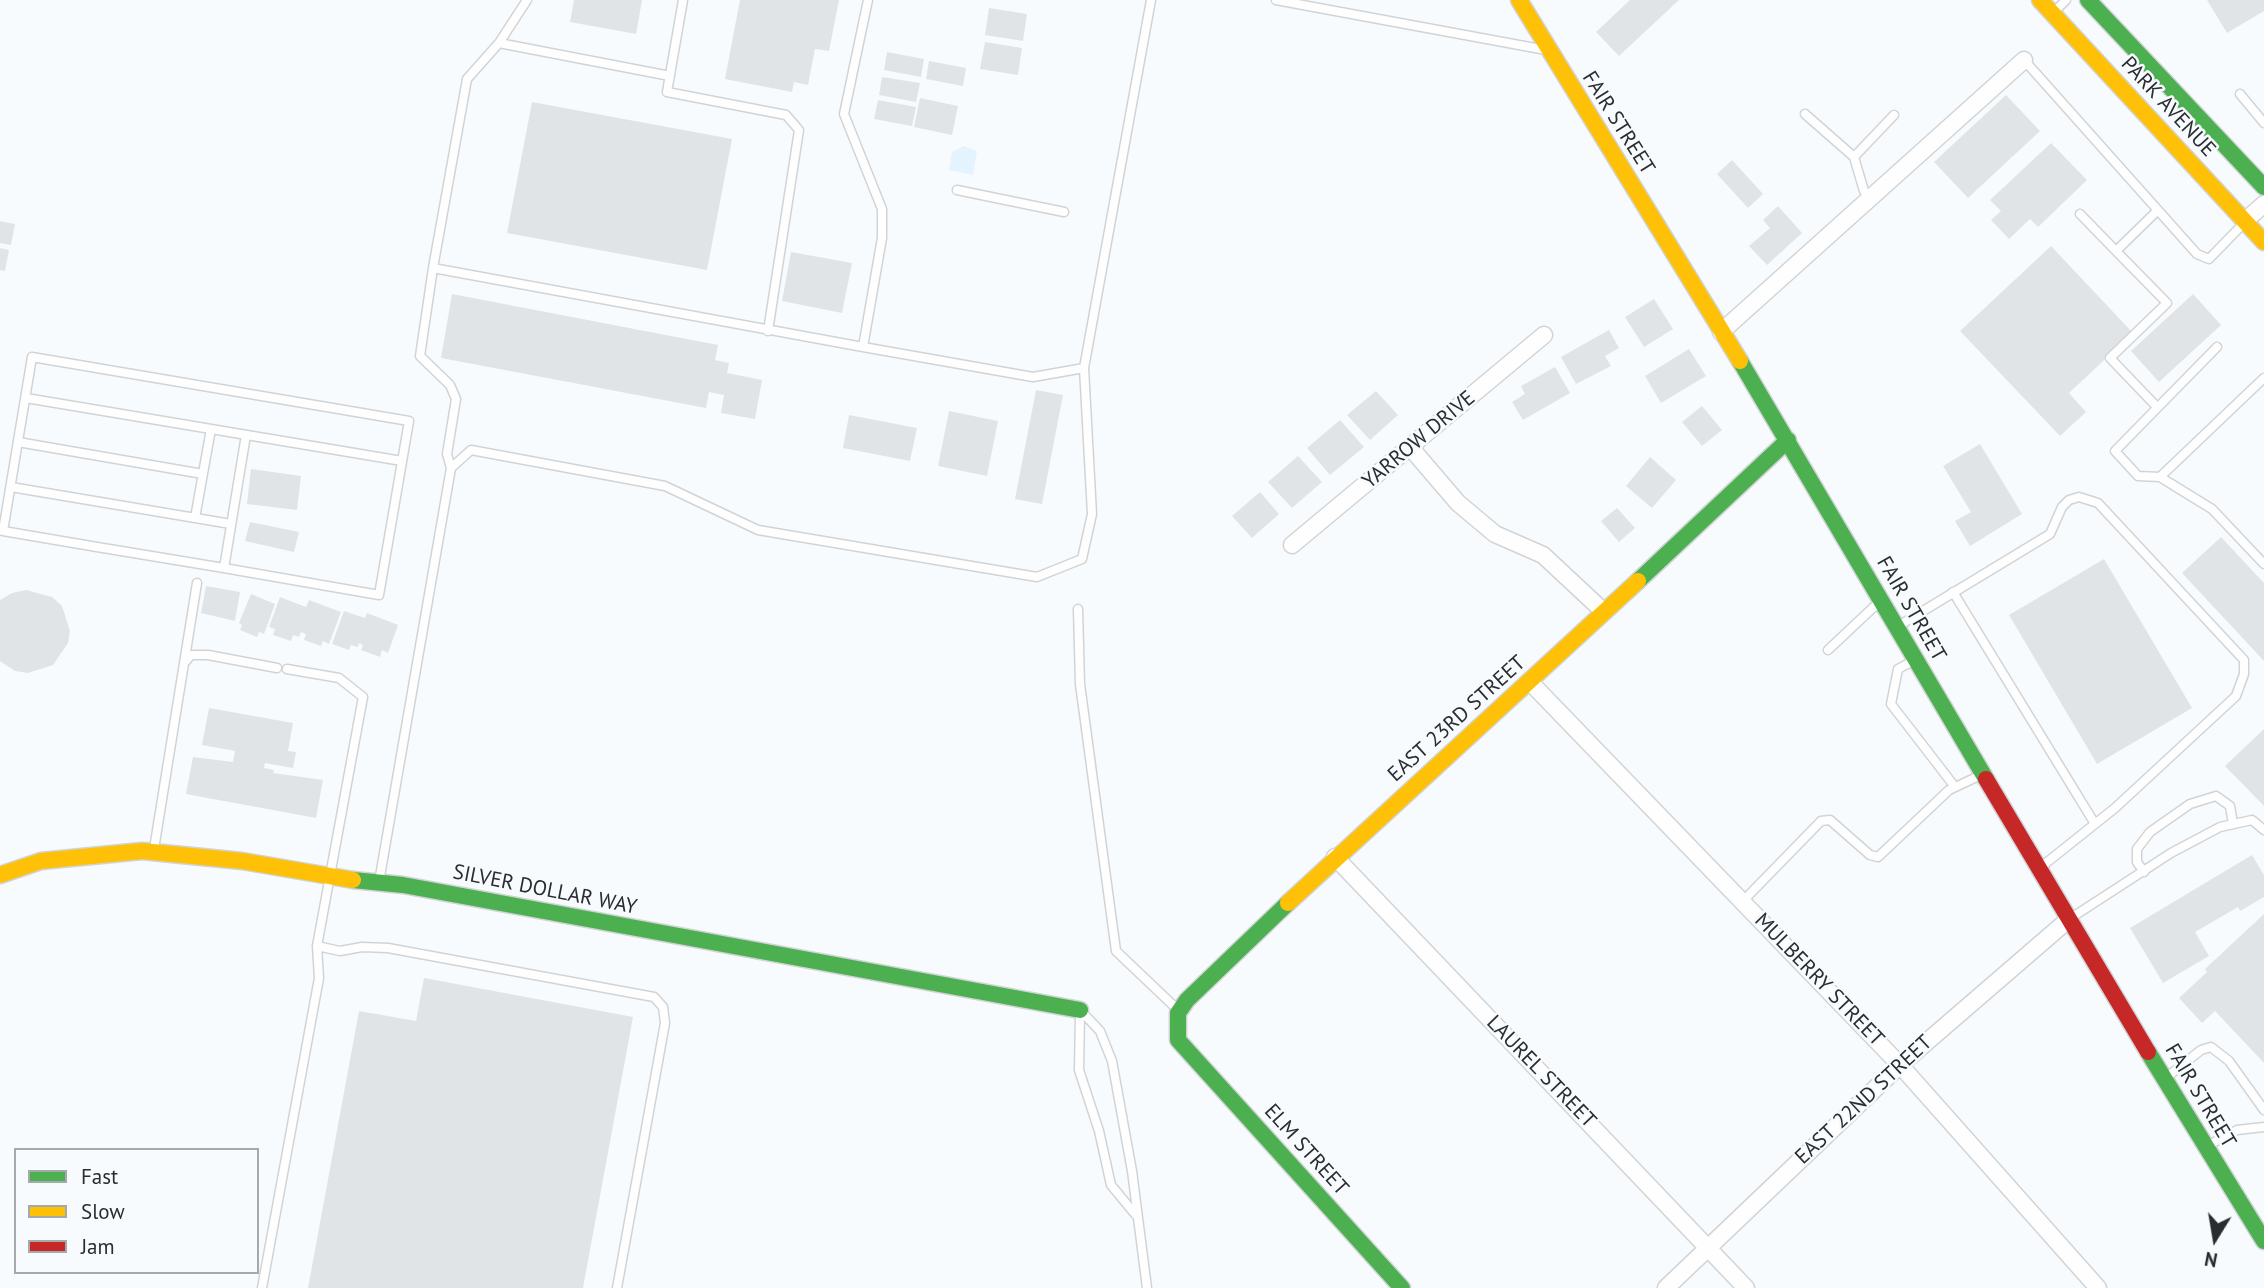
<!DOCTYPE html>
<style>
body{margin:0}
#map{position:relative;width:2264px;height:1288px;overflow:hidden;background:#f8fbfd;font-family:"PT Sans",sans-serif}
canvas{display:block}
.legend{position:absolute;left:14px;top:1148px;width:245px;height:126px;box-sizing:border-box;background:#f7fbfe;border:2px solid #a5a9ac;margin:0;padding:9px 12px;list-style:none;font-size:21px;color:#292d30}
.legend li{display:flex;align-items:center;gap:14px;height:35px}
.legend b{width:35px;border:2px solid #a5a9ac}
.north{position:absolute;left:2180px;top:1204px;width:70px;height:70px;-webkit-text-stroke:5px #f7fbfe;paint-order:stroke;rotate:191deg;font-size:19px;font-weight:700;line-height:28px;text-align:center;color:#292d30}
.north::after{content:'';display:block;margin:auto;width:24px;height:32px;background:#292d30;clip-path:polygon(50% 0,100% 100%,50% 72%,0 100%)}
</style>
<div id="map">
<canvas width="2264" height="1288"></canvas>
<ul class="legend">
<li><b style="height:9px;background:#4caf50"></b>Fast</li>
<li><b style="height:9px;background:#ffc107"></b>Slow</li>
<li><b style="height:9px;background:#c62828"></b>Jam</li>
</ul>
<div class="north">N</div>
</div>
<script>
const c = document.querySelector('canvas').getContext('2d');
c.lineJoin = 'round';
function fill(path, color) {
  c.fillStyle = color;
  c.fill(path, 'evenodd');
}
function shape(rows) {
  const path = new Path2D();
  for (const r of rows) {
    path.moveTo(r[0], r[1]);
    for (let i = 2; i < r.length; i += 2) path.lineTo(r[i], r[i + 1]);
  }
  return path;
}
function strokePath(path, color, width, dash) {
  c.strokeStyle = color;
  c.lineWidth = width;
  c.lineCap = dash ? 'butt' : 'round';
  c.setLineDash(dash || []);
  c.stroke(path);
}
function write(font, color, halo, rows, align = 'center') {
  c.font = font + ' "PT Sans",sans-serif';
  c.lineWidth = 5;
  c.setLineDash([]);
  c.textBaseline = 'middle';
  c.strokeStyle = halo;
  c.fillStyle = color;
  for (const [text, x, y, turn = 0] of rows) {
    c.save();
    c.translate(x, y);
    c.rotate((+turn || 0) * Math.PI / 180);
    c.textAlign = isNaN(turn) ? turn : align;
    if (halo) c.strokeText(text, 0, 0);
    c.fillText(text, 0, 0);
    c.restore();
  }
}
fill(shape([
 [964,146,977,151,973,175,949,170,952,152]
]), '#e4f4fe');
fill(shape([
 [574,0,642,0,636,34,570,22],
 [740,0,839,0,829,51,815,49,808,85,794,82,792,92,725,79],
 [1630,0,1679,0,1619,56,1596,32],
 [2207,0,2264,0,2264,11,2227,33],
 [989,8,1027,14,1023,41,985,35],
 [985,42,1022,48,1018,75,980,69],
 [887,52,924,59,921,77,884,70],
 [929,61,966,68,963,86,926,79],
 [882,77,920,83,916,102,879,95],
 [2006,95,2040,131,1968,198,1934,162],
 [920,98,958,106,952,135,914,127],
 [878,100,916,107,912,126,874,119],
 [532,102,732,139,707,270,507,233],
 [2051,143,2087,180,2038,227,2030,219,2009,239,1991,220,2001,211,1990,200],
 [1732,160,1763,194,1748,208,1717,174],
 [1778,206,1802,233,1767,265,1749,246,1770,228,1763,220],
 [0,221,15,224,11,245,0,243],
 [2051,246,2133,333,2069,393,2086,412,2060,436,1960,331],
 [0,248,9,250,5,271,0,270],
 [791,252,852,263,842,313,782,301],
 [452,294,718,345,715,360,729,363,727,373,762,380,755,419,721,413,724,395,709,392,706,408,441,358],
 [2193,294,2221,325,2159,382,2131,351],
 [1654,299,1673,329,1644,347,1625,317],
 [1609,330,1619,348,1605,356,1611,366,1576,384,1561,357],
 [1689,349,1706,376,1661,403,1645,376],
 [1555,367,1570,393,1523,420,1512,402,1525,394,1521,386],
 [1036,390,1063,395,1042,504,1015,499],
 [1376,391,1398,415,1370,440,1347,415],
 [1702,406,1722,430,1702,446,1682,422],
 [949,411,998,421,987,476,938,466],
 [849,415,917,428,910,461,843,448],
 [1340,420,1364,447,1330,475,1307,448],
 [1980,444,2022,514,1970,546,1955,521,1971,512,1943,466],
 [1298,456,1322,482,1292,508,1268,482],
 [1650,457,1676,480,1652,508,1626,486],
 [251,469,301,476,297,510,247,504],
 [1260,492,1279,514,1252,538,1232,516],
 [1617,508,1635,528,1619,542,1601,521],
 [250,522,299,532,294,552,245,541],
 [2221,537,2264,583,2264,661,2182,573],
 [2104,559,2192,708,2097,764,2009,615],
 [206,586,240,592,235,621,201,613],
 [26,590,52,597,62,606,70,631,68,643,53,665,28,673,15,671,0,661,0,600,12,593],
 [251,594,275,604,264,634,259,632,257,637,240,630,242,625,239,623],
 [280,597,306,607,309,600,341,612,329,644,323,641,321,646,304,640,306,634,301,632,299,637,293,635,291,641,273,635,275,629,269,627],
 [344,611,365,618,367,613,398,625,388,653,382,650,380,657,361,650,363,645,359,643,358,647,351,645,349,650,332,644],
 [209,708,293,723,288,751,296,752,293,768,265,763,264,768,274,770,273,773,323,780,316,818,186,794,193,757,233,762,235,751,202,745],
 [2264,729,2264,806,2225,766],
 [2252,855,2264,875,2264,897,2240,911,2238,907,2195,932,2209,956,2163,983,2130,928],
 [2264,914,2264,1063,2215,1011,2202,1023,2179,998,2207,972,2205,969],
 [424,978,633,1017,583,1288,308,1288,359,1011,416,1021]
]), '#e1e4e6');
const lane = shape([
 [527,0,499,43,467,79,433,268,863,347,882,238,882,209,844,114,868,0],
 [683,0,667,92,786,115,799,130,768,331],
 [1276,0,1546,50],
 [2053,13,2066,0],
 [499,43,670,76],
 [2024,60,2197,254,2209,259,2243,224],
 [2240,94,2264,123],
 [1805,114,1854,157],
 [957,190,1064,212],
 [1871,198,1864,191,1854,157,1894,115],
 [2080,214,2116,251,2158,210],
 [2116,251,2167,303,2110,358,2157,407],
 [433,268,420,356,450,385,456,399,447,454,451,468],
 [863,347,1033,377,1084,368],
 [2264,378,2160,477,2212,509,2264,564],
 [26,398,402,461],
 [18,442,203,474],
 [2160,477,2138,476,2115,451,2217,347],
 [11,487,231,524],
 [195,518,211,429],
 [0,530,3,531,97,547,224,568,379,595,409,421,32,357,3,531],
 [224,568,246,435],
 [1953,592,2095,824],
 [1078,609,1080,684,1116,951,1177,1009],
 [1900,625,2050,534,2062,507,2069,500,2079,497,2098,503,2244,660,2244,674,2236,696,2115,808,2041,867],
 [1828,650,1879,602],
 [186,661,191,655,208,655,277,668],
 [1913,661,1898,669,1891,704,1955,787],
 [154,849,197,583],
 [2144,872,2137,862,2137,849,2150,832,2190,804,2216,796,2230,806,2233,824],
 [379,882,451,468,471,450,665,486,758,530,1037,577,1082,559,1092,514,1084,368,1151,0],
 [1743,901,1821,821,1830,820,1870,855,1878,857,1949,790,1981,775],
 [2071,918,2171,853,2220,827,2252,820,2264,830],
 [317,946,340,951,362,947,388,948,654,997,663,1007,665,1023,617,1288],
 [1082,1012,1100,1031,1112,1061,1132,1171,1147,1288],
 [1080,1013,1079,1070,1099,1131,1111,1185,1135,1214],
 [2167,1077,2201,1050,2211,1047,2229,1061,2264,1110],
 [2209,1145,2237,1130,2264,1127],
 [262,1288,319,978,317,946,363,697,339,678,287,669]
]);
const street = shape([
 [2245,221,2264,204],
 [1721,332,2024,60],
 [1410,447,1458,503,1495,534,1543,555,1603,611],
 [1292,545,1544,335],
 [1530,682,1900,1065,2098,1288],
 [1335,857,1746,1288],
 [1666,1288,1900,1065,2068,920]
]);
const fast = shape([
 [2088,0,2264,187],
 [1740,361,1986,779],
 [1638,581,1788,440],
 [353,880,403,885,1080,1010],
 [1288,903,1187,1000,1178,1013,1178,1040,1402,1288],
 [2148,1052,2264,1241]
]);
const slow = shape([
 [1519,0,1740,361],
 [2040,0,2264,242],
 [0,875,41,861,142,851,242,861,353,880],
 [1288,903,1638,581]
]);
const jam = shape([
 [1986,779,2148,1052]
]);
strokePath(lane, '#d1d4d6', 11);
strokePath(street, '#d1d4d6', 19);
strokePath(fast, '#d1d4d6', 19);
strokePath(slow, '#d1d4d6', 19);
strokePath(jam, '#d1d4d6', 19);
strokePath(lane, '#fefeff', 8);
strokePath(street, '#fefeff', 16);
strokePath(fast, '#4caf50', 16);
strokePath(slow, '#ffc107', 16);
strokePath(jam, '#c62828', 16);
write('21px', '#292d30', '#f7fbfe', [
 ["PARK AVENUE",2168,107,47],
 ["FAIR STREET",1618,123,58],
 ["YARROW DRIVE",1419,440,-40],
 ["FAIR STREET",1911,609,60],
 ["EAST 23RD STREET",1457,719,-42],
 ["SILVER DOLLAR WAY",545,890,11],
 ["MULBERRY STREET",1819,980,46],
 ["LAUREL STREET",1541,1072,46],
 ["FAIR STREET",2200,1096,59],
 ["EAST 22ND STREET",1864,1100,-43],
 ["ELM STREET",1306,1150,48]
]);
</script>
